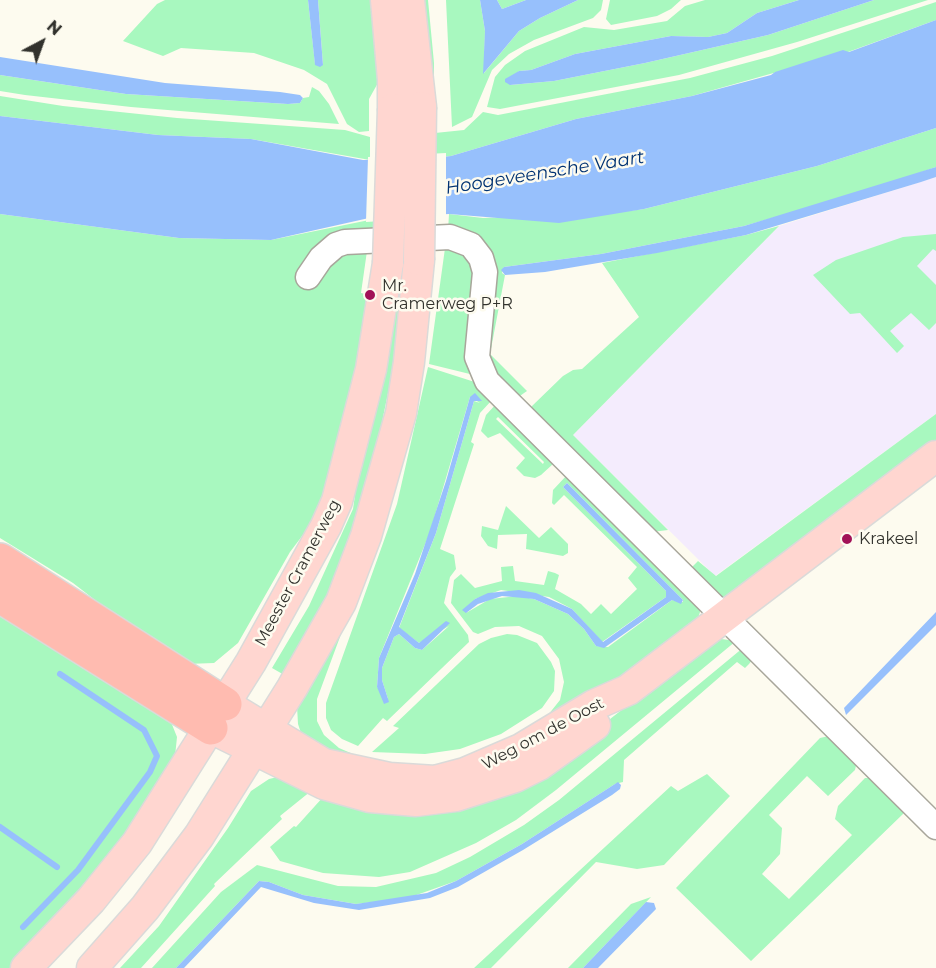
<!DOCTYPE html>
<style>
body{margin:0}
#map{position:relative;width:936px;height:968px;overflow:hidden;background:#fdfbef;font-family:Montserrat,sans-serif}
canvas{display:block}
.north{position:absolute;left:12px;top:12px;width:60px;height:60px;-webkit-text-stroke:4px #fdfbef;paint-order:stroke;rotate:41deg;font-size:16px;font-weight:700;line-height:24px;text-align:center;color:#32322d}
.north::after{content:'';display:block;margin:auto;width:21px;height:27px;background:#32322d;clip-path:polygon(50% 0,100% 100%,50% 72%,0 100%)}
</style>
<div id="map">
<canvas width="936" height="968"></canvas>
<div class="north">N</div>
</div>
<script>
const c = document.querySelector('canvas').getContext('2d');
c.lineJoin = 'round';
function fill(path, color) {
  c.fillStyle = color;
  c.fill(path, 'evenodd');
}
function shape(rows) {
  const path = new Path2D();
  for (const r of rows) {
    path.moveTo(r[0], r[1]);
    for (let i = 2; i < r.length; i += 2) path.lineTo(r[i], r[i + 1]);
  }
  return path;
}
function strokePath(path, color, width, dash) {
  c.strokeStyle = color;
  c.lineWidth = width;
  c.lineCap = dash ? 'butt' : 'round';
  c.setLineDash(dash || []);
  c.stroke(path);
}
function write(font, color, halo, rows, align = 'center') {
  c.font = font + ' Montserrat,sans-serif';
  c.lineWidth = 5;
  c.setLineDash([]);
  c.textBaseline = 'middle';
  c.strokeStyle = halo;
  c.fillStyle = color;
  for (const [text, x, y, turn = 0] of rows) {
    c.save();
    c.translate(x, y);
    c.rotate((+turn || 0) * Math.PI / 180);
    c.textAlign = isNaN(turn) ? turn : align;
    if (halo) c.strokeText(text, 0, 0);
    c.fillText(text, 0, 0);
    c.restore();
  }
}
fill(shape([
 [936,177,936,414,715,576,573,435,779,226]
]), '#f4ecfd');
fill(shape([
 [165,0,308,0,315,64,323,65,318,0,379,0,384,72,369,99,369,131,359,132,347,124,327,84,304,70,254,53,181,48,163,56,123,41,157,4],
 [417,0,428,0,434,63,434,101],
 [446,0,480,0,485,31,484,73,519,31,540,18,578,0,603,0,601,10,593,18,534,40,509,54,492,70,472,117,452,127],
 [497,0,526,0,502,9],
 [610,0,681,0,671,9,657,16,611,25,606,19],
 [705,0,799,0,757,13,727,33,708,37,671,36,575,54,531,70,519,71,510,85,554,81,645,63,768,35,874,0,928,0,797,42,679,75,500,109,487,107,495,77,505,65,525,51,584,27,614,30,667,21,685,6],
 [936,2,936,20,848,52,692,96,576,119,451,156,434,158,435,133,464,130,483,112,498,115,690,78,772,56],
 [0,75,126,94,288,104,300,103,303,98,309,97,312,87,319,91,329,104,339,124,131,107,25,95,0,91],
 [0,96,63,106,177,118,345,130,370,137,370,160,251,139,158,135,0,116],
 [936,128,936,167,873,189,744,226,601,254,504,267,502,273,505,275,490,354,527,391,514,400,485,369,489,289,448,231,449,214,483,218,604,214,644,209,817,166],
 [0,214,179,238,271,240,384,217,383,233,327,259,368,244,361,293,374,296,356,395,315,519,290,552,238,643,214,663,187,664,101,610,95,600,73,583,0,538],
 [779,226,573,435,668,530,652,532,529,416,532,406,563,376,573,370,582,369,639,317,602,263,746,235],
 [936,234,936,251,933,249,917,266,936,285,936,323,929,330,911,313,890,331,904,346,897,353,860,313,850,314,813,275,836,260,903,237],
 [446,241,474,258,478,376,429,364],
 [404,275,393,369,370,480,325,604,286,676,272,668,309,606,353,509,359,467],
 [428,367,484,385,492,400,480,413,471,442,474,444,440,549,454,555,456,569,450,577,444,603,468,635,469,642,387,721,383,718,358,746,342,739,331,730,326,718,326,703,397,504],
 [470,397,480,403,474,401,436,533,399,628,419,643,449,626,422,650,415,648,399,634,394,637,382,668,382,680,388,699,377,687,379,658,430,532],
 [497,403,553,464,541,475,535,478,524,476,516,468,525,458,500,433,488,438,481,431,486,415],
 [498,417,544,462,543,464,496,419],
 [936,414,936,441,728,600,723,599,687,572,698,561,716,576],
 [567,475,701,609,699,615,698,622,627,675,512,737,548,715,560,700,564,682,559,659,542,636,519,626,495,627,478,634,473,632,451,603,454,580,461,574,475,588,502,581,501,567,513,566,515,581,544,585,548,571,555,573,559,575,555,589,581,604,591,614,601,604,611,614,637,589,628,578,637,567,564,495,554,505,552,503,553,490],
 [567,483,683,600,683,602,672,600,608,647,596,646,584,629,568,614,534,599,518,596,490,599,466,613,475,599,501,590,549,597,572,609,602,642,666,597,666,591,563,487],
 [506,506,539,538,551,527,568,544,568,553,563,556,526,549,527,534,498,535,497,549,488,546,481,536,482,526,498,530],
 [354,599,317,699,317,721,324,735,339,748,360,757,391,763,391,769,333,756,301,733,298,724,297,706],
 [0,613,171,722,177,737,174,766,103,870,11,968,0,968],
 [507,634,517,635,537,643,551,662,555,671,554,691,542,708,501,734,460,749,425,754,372,752,399,728,393,726,479,644,491,638],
 [714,638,736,641,556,790,516,820,476,843,410,872,379,877,323,873,280,861,270,847,294,826,296,827,324,796,311,791,280,816,282,819,214,884,215,886,141,968,120,968,159,926,228,828,251,791,269,779,282,776,300,781,569,751],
 [744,647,752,660,749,664,745,668,737,662,624,760,623,782,615,784,522,844,456,881,408,898,356,904,303,895,269,882,259,881,176,968,152,968,221,892,257,865,338,886,376,887,436,873,470,857,524,825,559,800],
 [829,736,857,761,855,770,828,796,807,776,769,815,782,828,780,854,762,874,789,899,852,835,835,819,838,806,865,778,872,778,905,809,903,814,751,961,676,888,820,738],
 [707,774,730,796,664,865,637,869,596,862,491,968,474,968,671,786,678,791],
 [651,897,583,968,568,968,631,904]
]), '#a8f8bf');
fill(shape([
 [308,0,318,0,323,65,320,67,315,65],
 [480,0,497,0,502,9,526,0,578,0,540,18,519,31,483,74,485,31],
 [799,0,874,0,768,35,645,63,554,81,510,85,505,82,505,79,519,71,531,70,575,54,671,36,708,37,727,33,757,13],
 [936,20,936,128,817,166,644,209,559,223,449,214,369,218,271,240,179,238,0,214,0,116,158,135,251,139,363,160,434,158,451,156,576,119,692,96,771,75,775,72,843,50,849,52],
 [0,57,165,83,280,92,300,95,303,98,300,103,288,104,126,94,0,75],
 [936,167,936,177,921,182,746,235,657,253,545,272,505,275,501,270,504,267,601,254,744,226],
 [475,393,482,401,474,401,436,533,399,627,419,643,446,621,450,623,422,650,415,648,399,634,394,637,382,668,382,680,389,702,384,704,377,687,379,658,415,574,446,481,470,397],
 [567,483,683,600,681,604,672,600,604,648,596,646,584,629,568,614,534,599,502,596,478,604,466,613,462,610,475,599,488,593,519,590,536,593,572,609,603,642,666,597,666,591,563,487],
 [936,612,936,625,846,715,844,708],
 [618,782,621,785,620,789,612,795,523,850,458,887,430,898,359,910,314,903,261,887,184,968,176,968,259,881,269,882,303,895,356,904,427,893,456,881,522,844],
 [646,902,654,903,656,909,598,968,583,968]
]), '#97c0fc');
fill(shape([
 [446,153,446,217,366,222,368,157]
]), '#fdfbef');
strokePath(shape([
 [0,827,57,867],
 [23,927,78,870,150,772,157,756,144,730,60,674]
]), '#97c0fc', 6);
const minor = shape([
 [308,277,321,258,336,245,345,242,450,237,471,245,481,258,485,272,477,357,487,381,936,827]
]);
const major = shape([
 [386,0,393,80,393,109],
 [409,0,421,107],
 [225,704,324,764,389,778,435,781,465,773,521,749,594,705,628,690,936,456],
 [211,728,324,784,370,797,416,801,456,796,515,777,539,765,595,725],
 [26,968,91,900,137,843,251,662,326,526,337,501,371,369,388,263],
 [92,968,145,908,199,836,292,688,341,602,366,536,401,413,409,362,419,260]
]);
const highway = shape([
 [0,560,225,704],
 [0,596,211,728]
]);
strokePath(minor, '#a8a69b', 27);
strokePath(major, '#dadad9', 33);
strokePath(highway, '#dadad9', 36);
strokePath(minor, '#fff', 24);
strokePath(major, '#ffd6d0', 30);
strokePath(highway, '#ffbbb0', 33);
const majorBridge = shape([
 [419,260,421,107],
 [388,263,393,109]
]);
strokePath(majorBridge, '#dadad9', 33, []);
strokePath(majorBridge, '#ffd6d0', 30);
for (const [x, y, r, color] of [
 [370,295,6,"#a21258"],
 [847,539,6,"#a21258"]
]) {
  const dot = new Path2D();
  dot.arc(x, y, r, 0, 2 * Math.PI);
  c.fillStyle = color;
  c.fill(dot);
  strokePath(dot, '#fdfbef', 2);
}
write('16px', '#32322d', '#fdfbef', [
 ["Mr.",382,286],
 ["Cramerweg P+R",382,304],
 ["Krakeel",859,539]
], 'left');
write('16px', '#32322d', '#fdfbef', [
 ["Meester Cramerweg",298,573,-62],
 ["Weg om de Oost",543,734,-28]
]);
write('italic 18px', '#003272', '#fdfbef', [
 ["Hoogeveensche Vaart",545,173,-9]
]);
</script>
